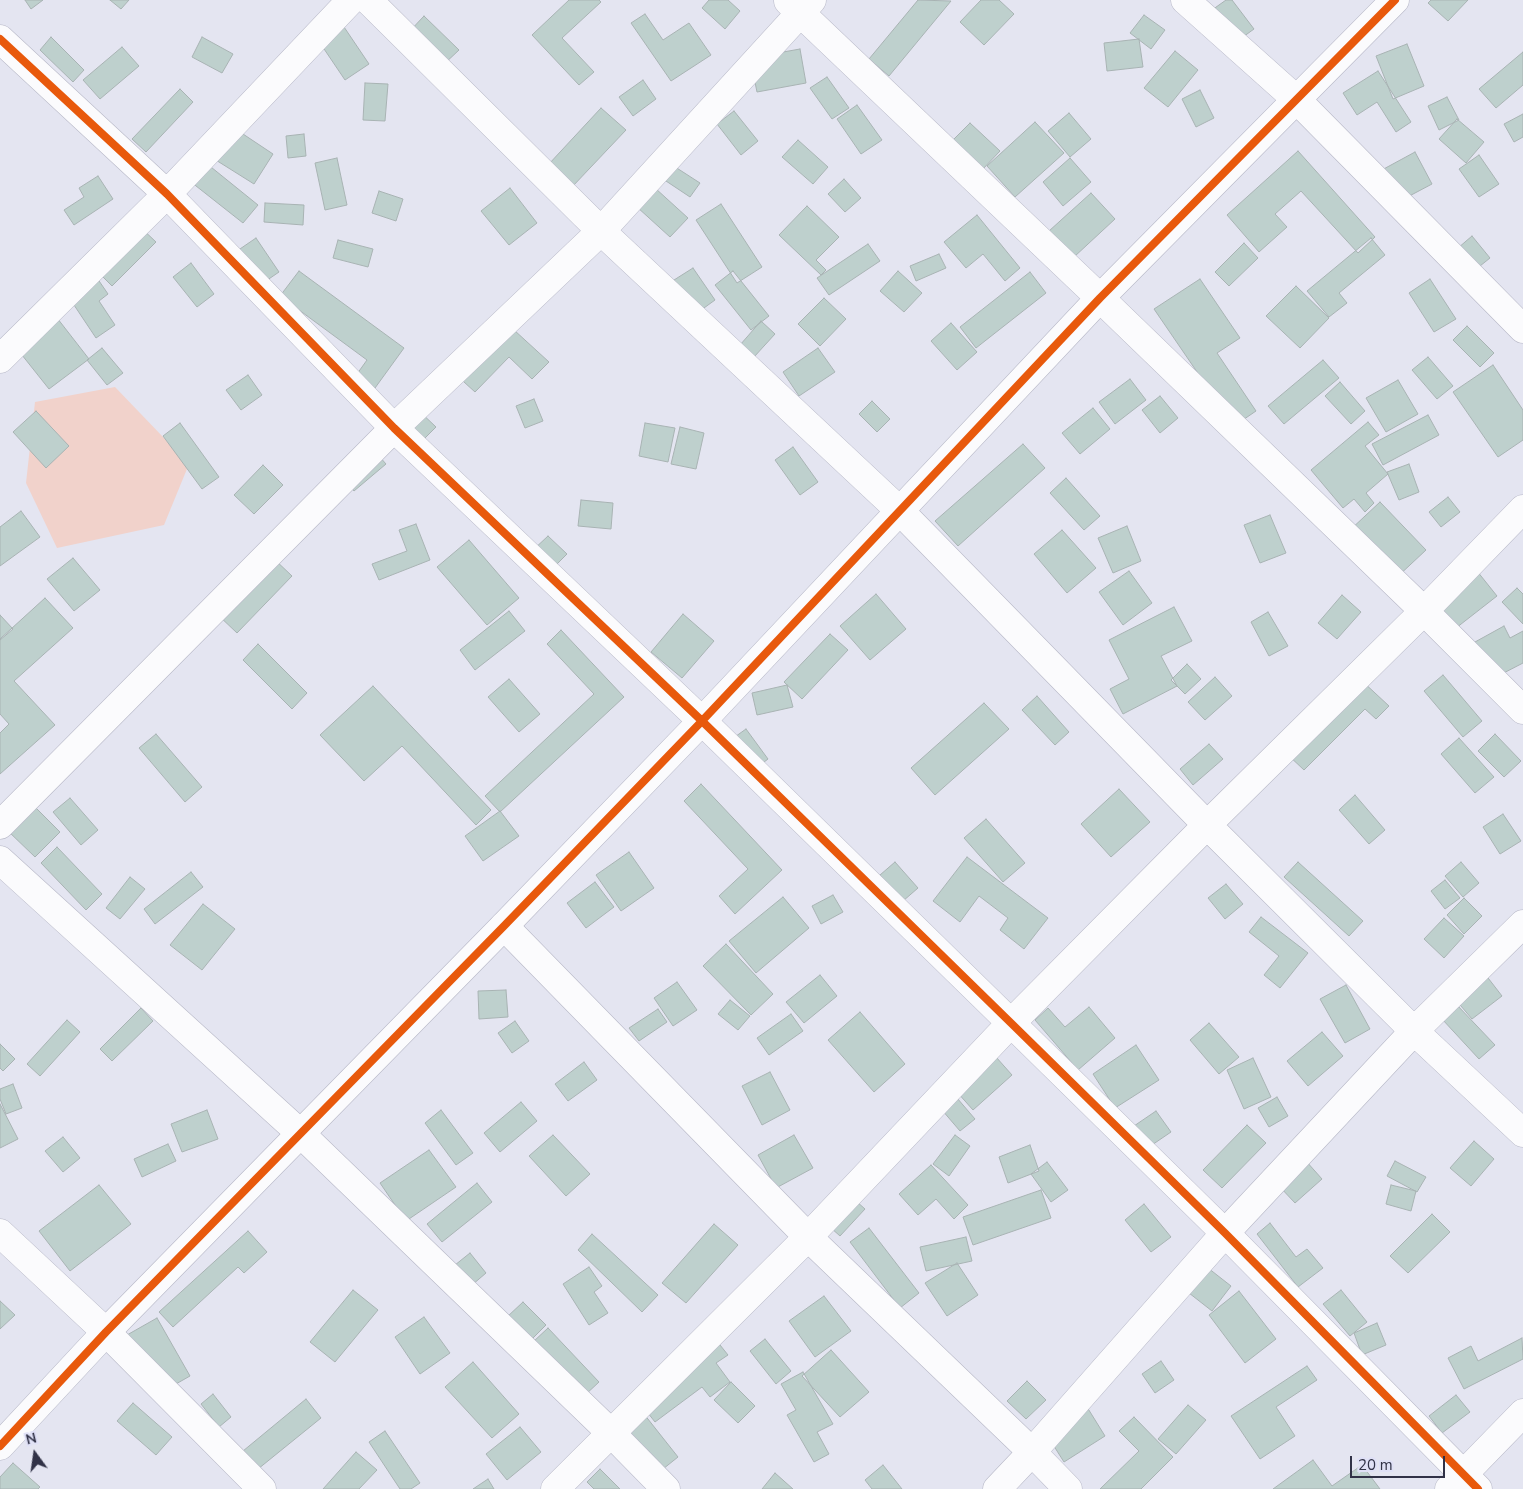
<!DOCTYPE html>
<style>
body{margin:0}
#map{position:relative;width:1523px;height:1489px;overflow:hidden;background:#e4e5f1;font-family:"Nunito Sans",sans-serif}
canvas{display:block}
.north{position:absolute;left:10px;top:1429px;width:50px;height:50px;-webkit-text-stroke:4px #dfe0f6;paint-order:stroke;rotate:346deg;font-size:14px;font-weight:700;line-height:20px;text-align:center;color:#313247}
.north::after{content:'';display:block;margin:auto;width:18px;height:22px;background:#313247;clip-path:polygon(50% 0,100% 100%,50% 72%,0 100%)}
.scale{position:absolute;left:1350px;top:1456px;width:95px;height:22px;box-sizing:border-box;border:2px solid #313247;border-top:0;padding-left:6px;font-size:15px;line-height:18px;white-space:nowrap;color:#313247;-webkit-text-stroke:4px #dfe0f6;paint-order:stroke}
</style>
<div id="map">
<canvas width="1523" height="1489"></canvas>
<div class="north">N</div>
<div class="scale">20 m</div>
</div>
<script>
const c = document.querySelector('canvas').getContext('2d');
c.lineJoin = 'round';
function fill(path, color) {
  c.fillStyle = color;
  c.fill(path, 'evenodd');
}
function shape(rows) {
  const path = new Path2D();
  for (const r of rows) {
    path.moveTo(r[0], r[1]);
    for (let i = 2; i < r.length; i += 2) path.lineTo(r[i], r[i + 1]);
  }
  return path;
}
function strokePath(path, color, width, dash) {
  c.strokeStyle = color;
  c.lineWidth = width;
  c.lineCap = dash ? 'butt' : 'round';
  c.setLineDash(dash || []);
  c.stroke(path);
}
fill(shape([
 [115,387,189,464,164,525,57,548,26,483,35,402]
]), '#f1d2cb');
const building = shape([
 [25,0,43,0,31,9,25,0],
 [110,0,129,0,121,9,110,0],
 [569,0,599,0,601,2,562,38,594,72,579,85,532,35,569,0],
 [709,0,728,0,740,11,725,29,702,8,709,0],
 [918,0,951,1,889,76,869,59,918,0],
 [981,0,999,0,1014,14,984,45,960,22,981,0],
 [1226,0,1232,0,1254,29,1236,42,1212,10,1226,0],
 [1431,0,1468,0,1448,21,1428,3,1431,0],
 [645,14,663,40,689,23,711,55,671,81,631,23,645,14],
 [1144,15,1165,30,1151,49,1130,33,1144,15],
 [424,16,459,50,443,65,409,32,424,16],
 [342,24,369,64,345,80,318,40,342,24],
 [51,37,84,70,73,82,40,50,51,37],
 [202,37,233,54,222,73,192,57,202,37],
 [1139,39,1143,67,1107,71,1104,43,1139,39],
 [1407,44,1424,86,1393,99,1376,56,1407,44],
 [122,47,139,66,100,99,83,80,122,47],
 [800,49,806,83,757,92,750,58,800,49],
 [1175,51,1198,70,1168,107,1144,88,1175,51],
 [1523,52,1523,85,1496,108,1479,89,1523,52],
 [1378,71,1411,122,1396,132,1377,102,1357,115,1343,93,1378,71],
 [827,77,849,108,832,119,810,88,827,77],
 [643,80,656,99,633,116,619,97,643,80],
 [365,83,388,84,385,121,363,120,365,83],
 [180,89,193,102,146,152,132,139,180,89],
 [1200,90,1214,118,1196,127,1182,99,1200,90],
 [1447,97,1459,120,1439,130,1428,106,1447,97],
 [857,105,882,140,861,154,837,119,857,105],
 [601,108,626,130,572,187,548,165,601,108],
 [734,111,758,141,741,155,717,124,734,111],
 [1069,113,1091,139,1070,157,1048,131,1069,113],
 [1523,114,1523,137,1514,142,1504,124,1523,114],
 [1457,119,1484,142,1466,163,1439,139,1457,119],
 [1035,122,1064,153,1015,197,987,166,1035,122],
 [970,123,1000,151,982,170,952,141,970,123],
 [231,126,273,154,254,184,211,157,231,126],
 [304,134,306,156,288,158,286,136,304,134],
 [798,140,828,167,813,184,782,157,798,140],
 [1298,151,1375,237,1358,253,1301,191,1275,214,1287,227,1259,252,1227,215,1298,151],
 [1415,152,1432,184,1398,202,1380,171,1415,152],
 [1479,155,1499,184,1479,197,1459,169,1479,155],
 [337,158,347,205,325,210,315,163,337,158],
 [1070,158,1091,182,1063,206,1043,182,1070,158],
 [206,163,258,205,243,223,191,182,206,163],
 [669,163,700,183,690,197,660,177,669,163],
 [98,176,113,199,74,225,64,210,84,197,79,188,98,176],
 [644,178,688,218,670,237,626,197,644,178],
 [844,179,861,198,845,212,828,194,844,179],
 [510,188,537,223,509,245,481,211,510,188],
 [379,191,403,199,396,221,372,213,379,191],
 [1091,193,1115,219,1074,257,1049,231,1091,193],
 [265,203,304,205,303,225,264,222,265,203],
 [721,204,762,267,737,283,696,220,721,204],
 [807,206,839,237,816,260,826,270,821,275,779,235,807,206],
 [977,215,1020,268,1005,281,983,254,966,268,944,242,977,215],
 [138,225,156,242,112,286,94,268,138,225],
 [1472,236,1490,258,1475,270,1458,248,1472,236],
 [256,238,279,272,260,285,237,251,256,238],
 [1371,238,1385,255,1339,293,1347,303,1329,317,1307,291,1371,238],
 [338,240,373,249,368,267,333,258,338,240],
 [1244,243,1258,258,1229,286,1215,272,1244,243],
 [868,244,880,261,829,295,817,278,868,244],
 [939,254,946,268,916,281,910,266,939,254],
 [191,263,214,294,197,307,173,277,191,263],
 [693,268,715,300,697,313,674,280,693,268],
 [299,271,404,348,375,388,357,374,367,360,280,296,299,271],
 [733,271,769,316,751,330,715,285,733,271],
 [898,271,922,293,904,312,880,291,898,271],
 [1030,272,1046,293,976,348,960,327,1030,272],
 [95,275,108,294,99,301,115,325,96,338,66,293,95,275],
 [1200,279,1240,338,1217,353,1256,411,1234,426,1154,309,1200,279],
 [1430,279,1456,319,1434,332,1409,293,1430,279],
 [1296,286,1329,318,1300,348,1266,316,1296,286],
 [824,298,846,319,820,346,798,324,824,298],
 [54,314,89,359,49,389,14,345,54,314],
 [502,319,549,362,532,379,509,357,475,392,453,372,502,319],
 [761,321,775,334,754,357,740,345,761,321],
 [951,323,977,352,957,370,931,341,951,323],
 [1467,326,1494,353,1480,367,1453,340,1467,326],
 [102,348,123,373,107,385,87,360,102,348],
 [818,348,835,372,799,396,783,372,818,348],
 [1428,357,1453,386,1437,399,1412,370,1428,357],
 [1323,360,1339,378,1284,424,1268,406,1323,360],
 [1493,365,1523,410,1523,440,1498,457,1453,392,1493,365],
 [248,375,262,395,241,410,226,390,248,375],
 [1130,379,1146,400,1115,424,1099,402,1130,379],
 [1398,380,1418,414,1386,432,1366,398,1398,380],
 [1340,382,1365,411,1351,424,1325,396,1340,382],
 [1160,396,1178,418,1160,433,1142,410,1160,396],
 [534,399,543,421,525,428,516,406,534,399],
 [872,401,890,419,877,432,859,414,872,401],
 [1093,408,1110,429,1080,454,1062,433,1093,408],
 [417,409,436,427,422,441,404,423,417,409],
 [36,411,69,446,46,468,13,432,36,411],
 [1428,415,1439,435,1383,465,1372,444,1428,415],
 [1368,422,1379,435,1365,446,1388,474,1366,493,1374,503,1365,512,1354,499,1343,508,1311,470,1368,422],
 [180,423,219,477,202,489,163,436,180,423],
 [645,423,675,428,668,462,639,456,645,423],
 [680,427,704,433,696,469,671,464,680,427],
 [1023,444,1045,468,958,546,935,521,1023,444],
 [371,447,386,464,354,491,339,473,371,447],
 [793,447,818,482,800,495,775,460,793,447],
 [1409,464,1419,492,1399,500,1387,472,1409,464],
 [263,465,283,485,254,514,234,495,263,465],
 [1066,478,1100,516,1084,530,1050,493,1066,478],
 [1448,497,1460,512,1441,527,1429,512,1448,497],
 [581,500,613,503,611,529,578,526,581,500],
 [1380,502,1426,550,1395,579,1349,531,1380,502],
 [21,511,40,537,0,566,0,527,21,511],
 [1270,515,1286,553,1260,563,1244,525,1270,515],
 [416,524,430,560,379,580,372,564,407,551,399,530,416,524],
 [1127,526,1141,561,1113,573,1098,538,1127,526],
 [1062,530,1096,568,1067,593,1034,554,1062,530],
 [548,536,567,554,551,570,532,551,548,536],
 [469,540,519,598,487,625,437,567,469,540],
 [272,557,292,576,237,633,217,614,272,557],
 [73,558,100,590,74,611,47,579,73,558],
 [1473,566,1497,596,1456,628,1432,597,1473,566],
 [1129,571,1152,603,1123,625,1099,592,1129,571],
 [1517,588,1523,594,1523,624,1502,602,1517,588],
 [876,594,906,629,870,660,840,626,876,594],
 [1342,595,1361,612,1337,639,1318,623,1342,595],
 [45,598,73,628,14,681,55,725,0,774,0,733,9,724,0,714,0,639,45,598],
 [1174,607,1192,641,1161,656,1177,686,1123,714,1110,689,1129,679,1109,640,1174,607],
 [509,611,525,631,475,670,460,650,509,611],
 [1268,612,1288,646,1269,656,1251,622,1268,612],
 [683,614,714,641,682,678,651,652,683,614],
 [0,615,13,629,0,640,0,615],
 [1504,626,1510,638,1523,631,1523,663,1494,678,1475,642,1504,626],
 [561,630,624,697,500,812,485,796,594,694,547,644,561,630],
 [830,634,848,650,802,699,784,682,830,634],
 [258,644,307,693,292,709,243,660,258,644],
 [1187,664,1201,679,1185,694,1171,680,1187,664],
 [1443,675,1482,721,1463,737,1424,691,1443,675],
 [1215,677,1232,696,1205,720,1188,702,1215,677],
 [509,679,540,714,519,732,488,697,509,679],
 [1361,680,1389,706,1376,719,1365,709,1304,770,1287,754,1361,680],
 [787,685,793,707,757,715,752,693,787,685],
 [373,686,491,810,476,825,402,746,364,781,320,735,373,686],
 [1037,696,1069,732,1055,745,1022,710,1037,696],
 [984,703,1009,729,935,795,911,768,984,703],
 [746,729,768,759,755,769,732,739,746,729],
 [156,734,202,787,185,802,139,748,156,734],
 [1495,734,1521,761,1504,777,1478,751,1495,734],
 [1459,738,1494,777,1475,793,1441,754,1459,738],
 [1209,744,1223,759,1193,785,1180,769,1209,744],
 [701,784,782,870,735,914,719,896,748,869,684,801,701,784],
 [1119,789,1150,822,1111,857,1081,824,1119,789],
 [1355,795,1385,830,1369,844,1339,810,1355,795],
 [70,798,98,830,81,845,53,812,70,798],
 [33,805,60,832,35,857,7,830,33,805],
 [500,811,519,836,483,861,465,836,500,811],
 [1503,814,1521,841,1500,854,1483,827,1503,814],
 [986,819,1025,863,1003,882,964,838,986,819],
 [57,847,102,894,86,910,41,863,57,847],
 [629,852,654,888,621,911,596,875,629,852],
 [967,857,1048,918,1024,949,1000,930,1008,918,979,896,960,922,933,901,967,857],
 [895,862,918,888,903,901,880,875,895,862],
 [1298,862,1363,921,1349,936,1284,877,1298,862],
 [1461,862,1479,883,1463,897,1445,876,1461,862],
 [191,872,203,887,155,924,144,909,191,872],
 [130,877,145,889,120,919,106,908,130,877],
 [1445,880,1460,898,1445,909,1431,891,1445,880],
 [595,882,614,907,586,928,567,903,595,882],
 [1226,884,1243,904,1225,919,1208,898,1226,884],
 [833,895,843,912,821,924,812,906,833,895],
 [783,897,809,928,756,973,729,941,783,897],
 [1464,898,1482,916,1464,934,1447,915,1464,898],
 [203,904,235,929,202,970,170,945,203,904],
 [1261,917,1308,953,1280,988,1264,975,1279,956,1249,932,1261,917],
 [1444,918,1464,936,1444,958,1424,939,1444,918],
 [726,944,773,994,751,1015,703,966,726,944],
 [1485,974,1502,996,1472,1019,1455,999,1485,974],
 [820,975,837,996,804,1023,786,1002,820,975],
 [677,982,697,1010,673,1026,654,998,677,982],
 [1346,985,1370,1029,1345,1043,1320,999,1346,985],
 [506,990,508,1017,479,1019,478,991,506,990],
 [730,1000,750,1016,738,1030,718,1014,730,1000],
 [1457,1005,1495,1045,1479,1059,1442,1019,1457,1005],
 [1089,1007,1115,1038,1078,1070,1035,1020,1048,1008,1065,1027,1089,1007],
 [141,1008,153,1021,112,1061,100,1049,141,1008],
 [658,1009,667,1022,639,1041,629,1028,658,1009],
 [860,1012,905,1064,874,1092,828,1040,860,1012],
 [791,1014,803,1031,769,1055,757,1038,791,1014],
 [67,1020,80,1032,40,1076,27,1064,67,1020],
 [515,1021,529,1041,512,1053,498,1033,515,1021],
 [1209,1023,1239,1057,1219,1074,1190,1040,1209,1023],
 [1322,1032,1343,1056,1308,1086,1287,1061,1322,1032],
 [0,1044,15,1059,3,1071,0,1068,0,1044],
 [1136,1045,1159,1080,1115,1108,1093,1074,1136,1045],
 [996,1057,1012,1075,973,1110,957,1092,996,1057],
 [1253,1058,1271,1097,1244,1109,1227,1070,1253,1058],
 [584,1062,597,1080,568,1101,555,1084,584,1062],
 [770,1072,790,1110,762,1125,742,1086,770,1072],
 [13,1084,22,1108,6,1114,0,1099,0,1089,13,1084],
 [1277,1097,1288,1116,1269,1127,1258,1108,1277,1097],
 [957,1098,975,1119,960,1131,942,1110,957,1098],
 [521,1102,537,1121,500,1152,484,1133,521,1102],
 [0,1104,18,1139,0,1148,0,1104],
 [207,1110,218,1139,182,1152,171,1124,207,1110],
 [441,1110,473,1153,456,1165,425,1123,441,1110],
 [1156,1111,1171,1132,1149,1147,1134,1126,1156,1111],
 [1247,1125,1266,1143,1222,1188,1203,1170,1247,1125],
 [553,1135,590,1174,566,1196,529,1156,553,1135],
 [794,1135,813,1168,776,1188,758,1155,794,1135],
 [955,1135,970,1146,949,1176,933,1164,955,1135],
 [63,1137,80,1158,63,1172,45,1151,63,1137],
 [1474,1141,1494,1159,1471,1186,1450,1168,1474,1141],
 [168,1144,176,1161,142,1177,134,1159,168,1144],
 [1030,1145,1039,1171,1008,1183,999,1157,1030,1145],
 [429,1150,456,1187,406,1221,380,1183,429,1150],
 [1306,1161,1322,1179,1295,1203,1279,1186,1306,1161],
 [1395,1161,1426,1177,1417,1192,1387,1176,1395,1161],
 [1047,1162,1068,1190,1051,1202,1031,1174,1047,1162],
 [931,1165,968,1205,954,1219,936,1199,918,1215,899,1194,931,1165],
 [477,1183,492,1202,442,1242,427,1224,477,1183],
 [99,1185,131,1224,70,1271,39,1231,99,1185],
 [1391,1185,1416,1191,1411,1211,1386,1204,1391,1185],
 [1041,1190,1051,1218,973,1245,963,1217,1041,1190],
 [847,1193,865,1209,840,1236,821,1219,847,1193],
 [1144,1204,1171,1237,1151,1252,1125,1220,1144,1204],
 [1432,1214,1450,1232,1408,1273,1390,1256,1432,1214],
 [1270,1223,1296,1257,1307,1249,1323,1268,1298,1287,1257,1234,1270,1223],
 [714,1224,738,1245,686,1303,662,1283,714,1224],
 [869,1228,919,1293,900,1308,850,1242,869,1228],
 [248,1231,267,1252,244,1273,238,1267,173,1327,159,1312,248,1231],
 [592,1234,658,1295,642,1312,578,1250,592,1234],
 [966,1237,972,1261,926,1271,920,1247,966,1237],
 [470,1253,486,1273,472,1285,455,1265,470,1253],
 [957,1263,978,1295,947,1316,925,1283,957,1263],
 [589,1267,602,1286,594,1292,608,1313,589,1325,563,1284,589,1267],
 [1208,1268,1231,1286,1212,1311,1189,1293,1208,1268],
 [353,1290,378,1310,335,1362,310,1342,353,1290],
 [1341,1290,1367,1322,1350,1336,1323,1304,1341,1290],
 [1239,1291,1276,1339,1245,1363,1209,1315,1239,1291],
 [824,1296,851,1331,815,1357,789,1321,824,1296],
 [0,1301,15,1315,0,1329,0,1301],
 [523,1302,546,1325,530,1341,507,1317,523,1302],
 [424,1317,450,1353,420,1374,395,1337,424,1317],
 [157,1318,190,1376,160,1393,127,1335,157,1318],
 [1377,1323,1386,1345,1362,1355,1354,1333,1377,1323],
 [548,1328,599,1382,584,1396,533,1342,548,1328],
 [1522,1338,1523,1359,1464,1389,1448,1358,1471,1346,1478,1361,1522,1338],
 [765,1339,791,1371,776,1384,750,1351,765,1339],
 [716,1340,728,1355,716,1363,730,1382,710,1397,702,1387,655,1422,637,1399,716,1340],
 [831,1350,869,1392,840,1417,802,1376,831,1350],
 [1161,1361,1174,1380,1155,1393,1142,1374,1161,1361],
 [473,1362,519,1414,492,1438,445,1387,473,1362],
 [1307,1366,1317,1380,1276,1407,1295,1436,1260,1459,1231,1416,1307,1366],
 [803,1372,833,1424,817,1432,829,1454,814,1462,787,1415,796,1410,781,1384,803,1372],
 [1027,1381,1046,1400,1026,1419,1007,1401,1027,1381],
 [731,1382,755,1406,738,1423,714,1400,731,1382],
 [213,1394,231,1417,219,1427,201,1404,213,1394],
 [1456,1395,1470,1412,1442,1433,1429,1416,1456,1395],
 [306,1399,321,1418,258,1469,243,1451,306,1399],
 [133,1403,172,1437,156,1455,117,1421,133,1403],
 [1188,1405,1206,1420,1176,1454,1158,1439,1188,1405],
 [1087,1407,1105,1436,1064,1462,1045,1432,1087,1407],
 [640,1409,678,1457,658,1473,620,1425,640,1409],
 [1134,1417,1173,1457,1141,1489,1100,1489,1139,1451,1119,1431,1134,1417],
 [520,1427,541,1452,507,1480,486,1454,520,1427],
 [385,1431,420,1483,411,1489,400,1489,369,1442,385,1431],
 [356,1452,377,1470,359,1489,323,1489,356,1452],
 [1313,1460,1332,1486,1362,1465,1380,1489,1273,1489,1313,1460],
 [13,1463,40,1487,38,1489,0,1489,0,1477,13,1463],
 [883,1465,902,1489,872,1489,865,1480,883,1465],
 [600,1469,620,1489,594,1489,587,1482,600,1469],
 [775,1473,793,1489,762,1489,775,1473],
 [488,1479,494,1489,473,1489,488,1479]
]);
fill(building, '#bed0cd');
strokePath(building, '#a8b3b3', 1);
const street = shape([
 [368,0,601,231,900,511,1207,825,1414,1031,1523,1133],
 [1185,0,1297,100,1523,329],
 [788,1,1100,298,1424,611,1523,710],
 [0,39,167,194,394,428,702,721,1011,1023,1225,1233,1478,1489],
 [0,359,167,194,351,0],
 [0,825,394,428,601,231,812,0],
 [0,860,300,1133,612,1434,666,1489],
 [504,926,808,1237,1032,1452,1068,1489],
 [0,1233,106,1332,262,1489],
 [555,1489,808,1237,1011,1023,1207,825,1424,611,1523,509],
 [997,1489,1032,1452,1225,1233,1414,1031,1523,924],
 [1449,1489,1523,1413]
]);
const secondary = shape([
 [0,1446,106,1332,504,926,702,721,1100,298,1395,0]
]);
strokePath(street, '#b6b7c6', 29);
strokePath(secondary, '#b6b7c6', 29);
strokePath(street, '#fbfbfd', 28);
strokePath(secondary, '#fbfbfd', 28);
strokePath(shape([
 [0,39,167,194,394,428,702,721,1011,1023,1225,1233,1478,1489],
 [0,1446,106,1332,504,926,702,721,1100,298,1395,0]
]), '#e8590c', 8);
</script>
